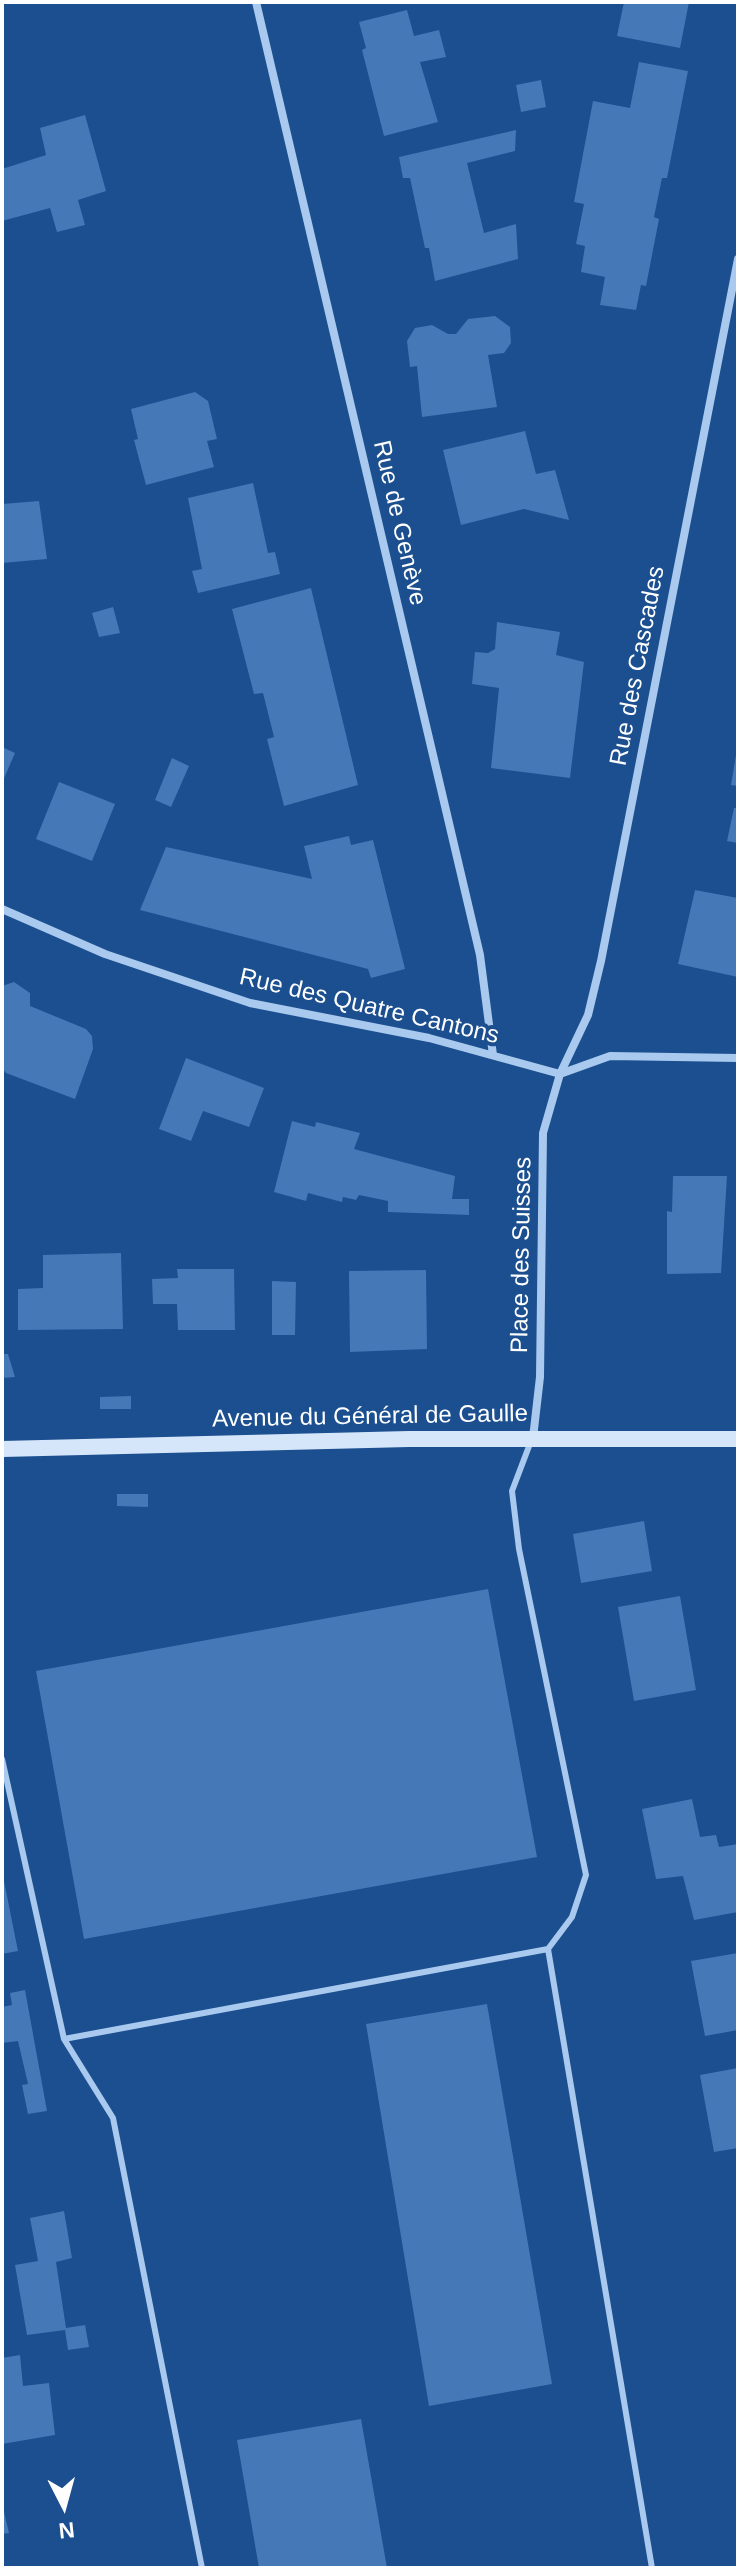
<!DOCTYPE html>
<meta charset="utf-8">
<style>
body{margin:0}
#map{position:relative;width:740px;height:2570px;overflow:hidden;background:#1b4f8f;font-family:Arial,sans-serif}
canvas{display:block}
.frame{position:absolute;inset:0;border:4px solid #fff;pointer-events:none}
.north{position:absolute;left:24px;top:2466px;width:80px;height:80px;-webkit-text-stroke:6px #1b4f8f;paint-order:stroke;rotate:174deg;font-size:22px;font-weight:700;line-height:32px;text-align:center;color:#fff}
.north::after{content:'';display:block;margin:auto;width:28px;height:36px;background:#fff;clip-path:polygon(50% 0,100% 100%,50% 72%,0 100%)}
</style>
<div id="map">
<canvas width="740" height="2570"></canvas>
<div class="frame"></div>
<div class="north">N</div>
</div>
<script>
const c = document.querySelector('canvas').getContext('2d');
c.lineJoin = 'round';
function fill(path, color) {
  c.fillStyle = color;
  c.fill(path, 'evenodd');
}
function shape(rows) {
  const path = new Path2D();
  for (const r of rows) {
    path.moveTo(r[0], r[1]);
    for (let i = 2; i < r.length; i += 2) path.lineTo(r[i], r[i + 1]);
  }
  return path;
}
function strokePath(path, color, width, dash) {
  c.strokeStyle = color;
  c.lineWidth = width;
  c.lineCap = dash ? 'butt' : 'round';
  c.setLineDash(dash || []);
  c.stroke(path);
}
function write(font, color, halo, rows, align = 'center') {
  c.font = font + ' Arial,sans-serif';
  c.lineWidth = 8;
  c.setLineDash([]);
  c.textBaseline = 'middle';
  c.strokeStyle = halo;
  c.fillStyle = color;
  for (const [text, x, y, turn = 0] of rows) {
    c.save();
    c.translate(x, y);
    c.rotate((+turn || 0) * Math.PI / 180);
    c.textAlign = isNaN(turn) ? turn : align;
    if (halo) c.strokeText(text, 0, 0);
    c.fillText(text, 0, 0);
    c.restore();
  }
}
fill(shape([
 [624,2,689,2,680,48,617,36],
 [407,10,414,36,439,30,446,57,420,62,438,122,384,136,362,50,366,48,359,22],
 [639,62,688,71,667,178,662,178,654,217,659,219,646,286,641,285,636,310,600,305,605,277,581,272,585,246,576,244,584,204,574,202,593,101,630,108],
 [541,80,546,107,521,112,516,85],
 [85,115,106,191,78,200,85,225,57,232,50,208,2,221,2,169,46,155,40,128],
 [516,130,515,151,467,163,484,233,516,224,518,259,435,281,429,248,425,248,410,178,403,178,399,157],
 [495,316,510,327,511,343,504,353,488,355,497,407,422,417,417,366,410,367,407,341,415,328,432,325,448,334,456,334,468,319],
 [195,392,208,401,217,439,207,441,214,467,146,485,134,440,138,439,131,409],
 [525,431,536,474,555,470,569,520,524,509,461,525,443,450],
 [253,483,268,553,275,552,280,574,198,593,192,571,202,569,188,498],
 [39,501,47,559,2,563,2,504],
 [311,588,358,785,284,806,267,739,274,737,263,693,254,694,232,609],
 [113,607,120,633,99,637,92,613],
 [497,622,560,632,556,655,584,662,570,778,491,768,499,688,472,684,475,652,488,653,495,649],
 [2,747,15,753,2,783],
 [736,755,738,755,738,786,731,785],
 [172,758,189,766,171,807,155,800],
 [59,782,115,804,92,861,36,839],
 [734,808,738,808,738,843,727,841],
 [349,836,351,845,373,840,405,969,371,978,368,969,140,910,166,847,312,879,304,846],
 [695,890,738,898,738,977,678,964],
 [14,982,30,993,30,1006,86,1029,92,1036,93,1049,75,1099,6,1073,2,1068,2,986],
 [186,1058,264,1088,249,1127,203,1111,191,1141,159,1129],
 [292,1121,315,1127,316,1122,360,1133,354,1149,455,1176,452,1199,469,1199,469,1215,388,1212,388,1201,359,1195,356,1200,343,1197,342,1202,308,1193,306,1201,274,1192],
 [673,1176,727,1176,721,1273,667,1274,667,1211,672,1212],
 [121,1253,123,1329,18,1330,18,1289,43,1288,43,1255],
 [177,1269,234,1269,235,1330,178,1330,177,1304,153,1304,152,1279,178,1278],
 [426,1270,427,1349,350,1352,349,1271],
 [272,1281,296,1282,295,1335,272,1335],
 [2,1354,8,1354,15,1377,2,1378],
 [131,1396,131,1409,100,1409,100,1397],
 [117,1494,148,1494,148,1507,117,1506],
 [644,1521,652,1571,581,1583,573,1534],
 [488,1589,537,1857,84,1939,36,1671],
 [680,1596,696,1690,634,1701,618,1607],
 [692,1799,700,1837,716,1835,719,1847,738,1844,738,1912,694,1920,683,1876,656,1879,642,1809],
 [2,1871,18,1951,2,1954],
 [738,1953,738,2030,705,2036,691,1961],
 [25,1990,47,2111,28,2114,22,2085,28,2084,18,2041,2,2043,2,2007,12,2005,10,1993],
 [487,2004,552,2384,429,2406,366,2024],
 [738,2068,738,2148,714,2152,700,2075],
 [64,2211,72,2258,56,2262,66,2328,85,2325,89,2347,68,2350,65,2330,27,2335,15,2265,38,2261,30,2218],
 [20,2355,23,2386,49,2383,55,2435,2,2444,2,2358],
 [361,2419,387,2568,259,2568,237,2440],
 [2,2503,9,2533,2,2534]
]), '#4478b7');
strokePath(shape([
 [2,1759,64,2039,548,1949,572,1917,586,1875,519,1549,512,1491,531,1441],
 [548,1949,652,2568],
 [64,2039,113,2118,202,2568]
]), '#a9c9ee', 6);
strokePath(shape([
 [256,2,480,955,493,1055],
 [2,909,105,954,250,1003,429,1038,560,1074,610,1056,738,1058],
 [533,1438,540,1377,543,1133,560,1074,588,1015,601,961,738,259]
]), '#a9c9ee', 8);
strokePath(shape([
 [2,1449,409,1439,738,1439]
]), '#d6e6fa', 16);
write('24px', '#fff', '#1b4f8f', [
 ["Rue de Genève",399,523,77],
 ["Rue des Cascades",638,666,-79],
 ["Rue des Quatre Cantons",369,1007,13],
 ["Place des Suisses",522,1255,-89],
 ["Avenue du Général de Gaulle",370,1417,-1]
]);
</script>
